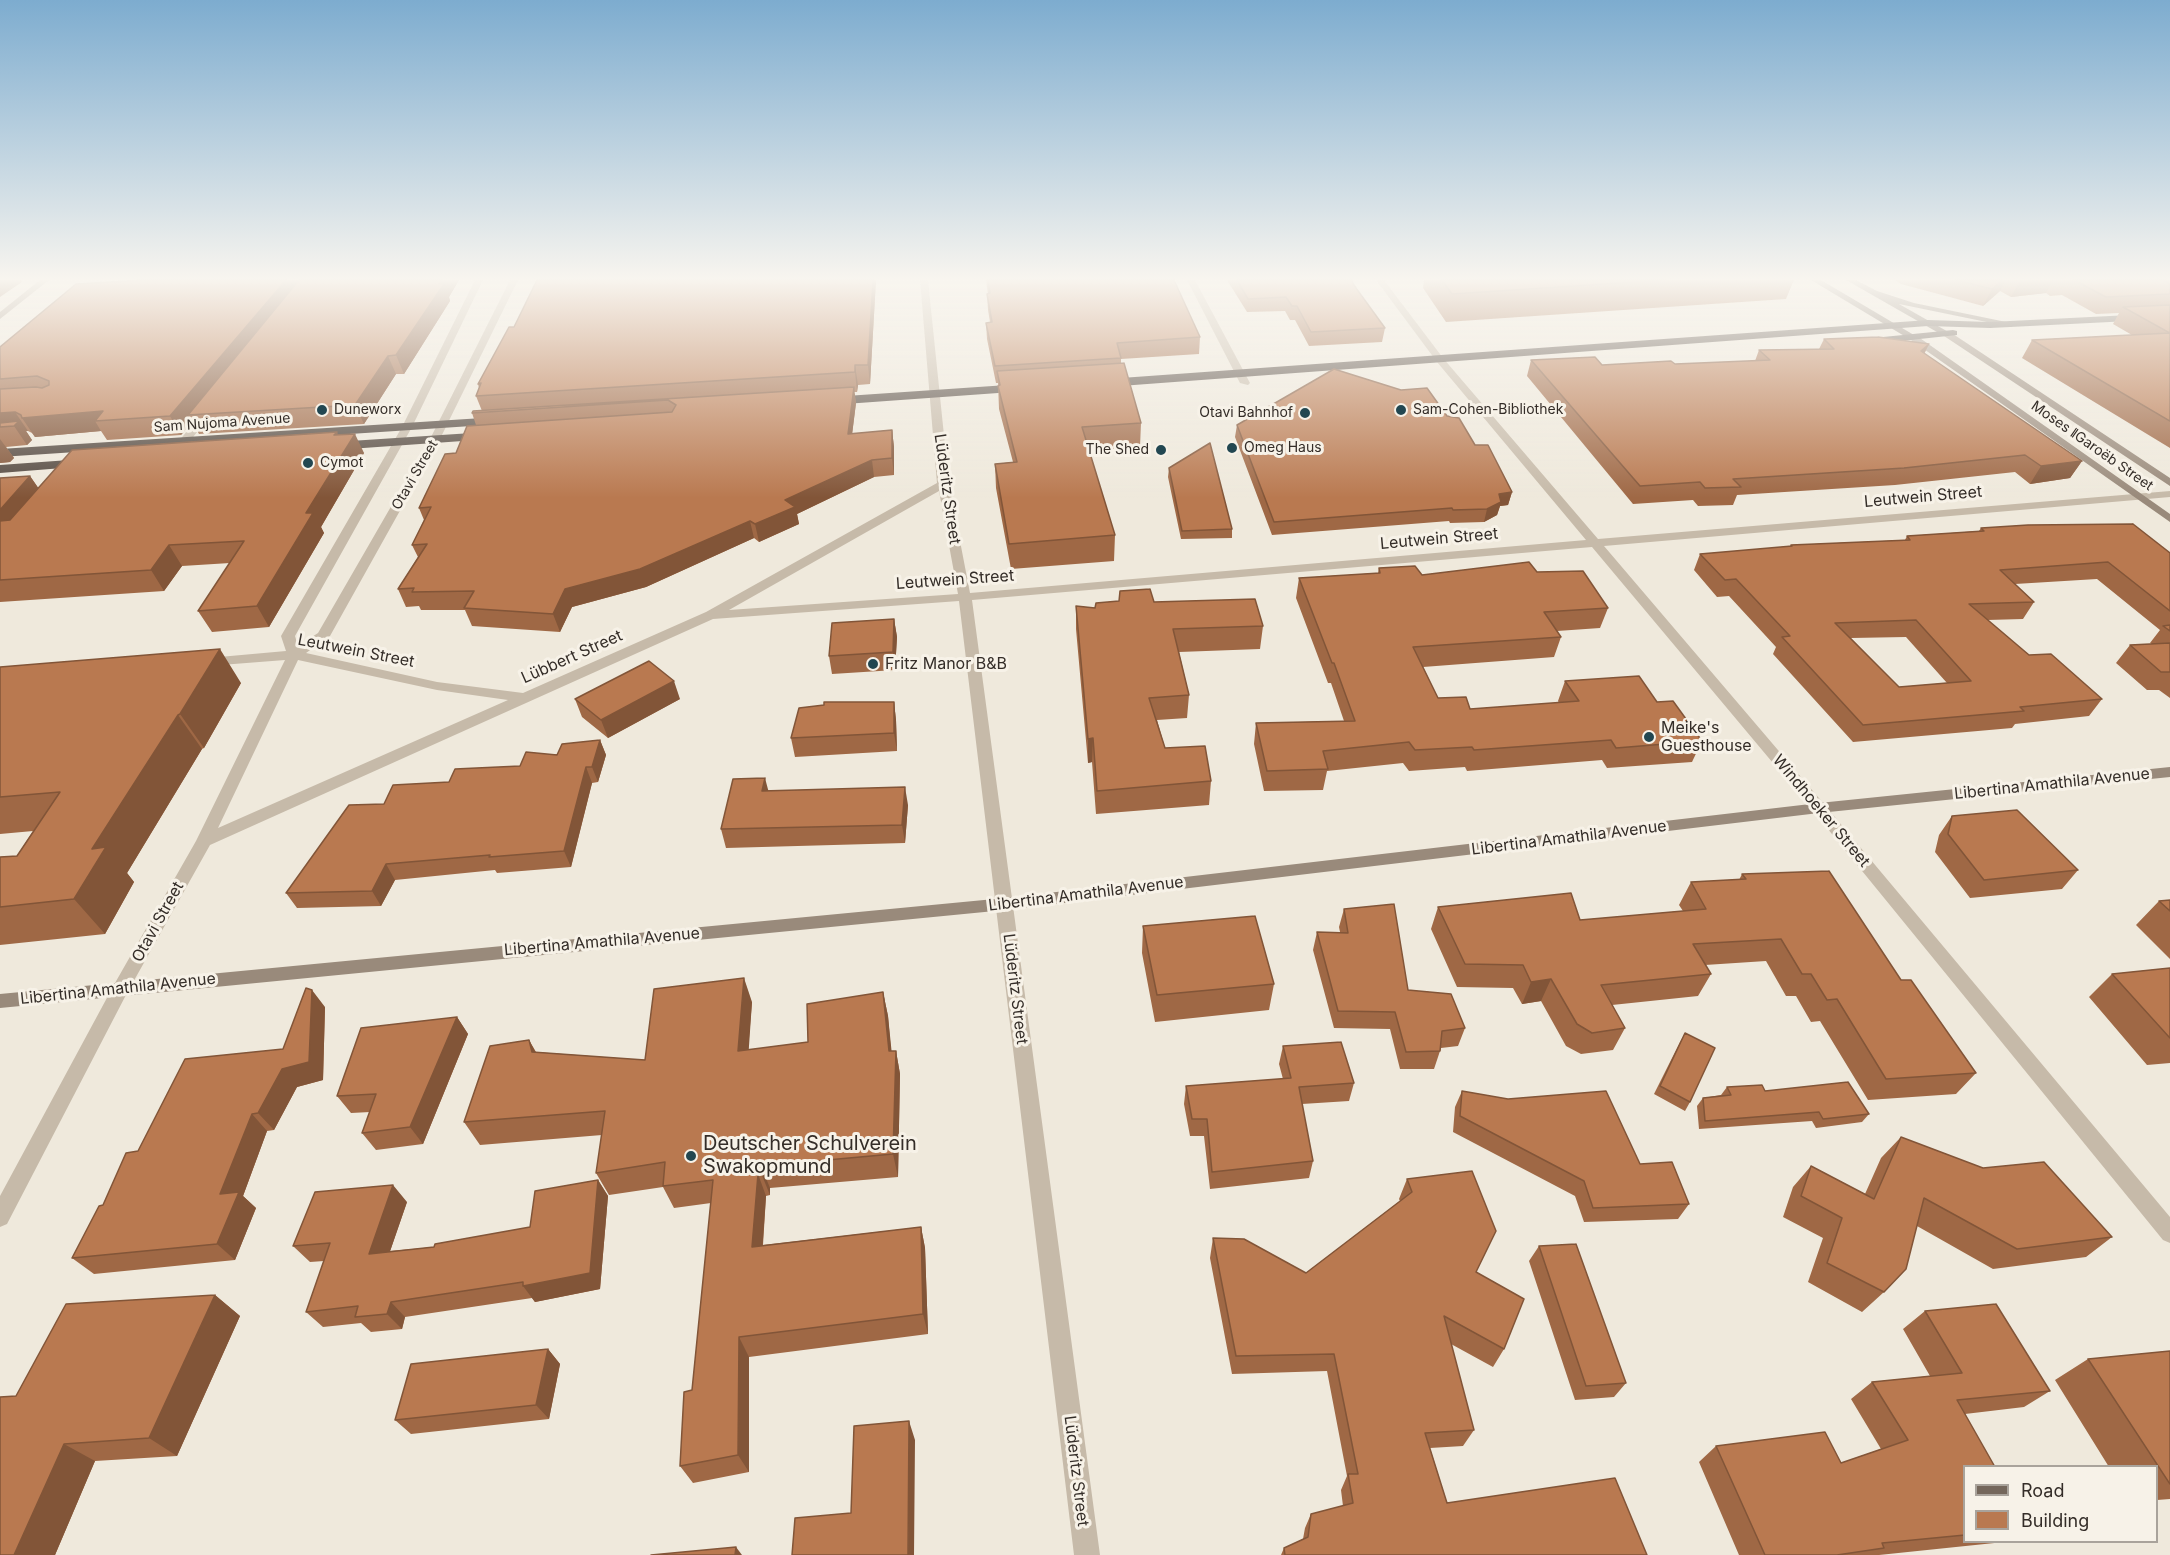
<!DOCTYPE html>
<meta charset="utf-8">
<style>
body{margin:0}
#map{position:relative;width:2170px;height:1555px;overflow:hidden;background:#efe9dc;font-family:Inter,sans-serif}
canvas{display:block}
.legend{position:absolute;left:1963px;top:1465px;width:195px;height:78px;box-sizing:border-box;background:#f7f2e8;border:2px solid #a9a39b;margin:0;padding:8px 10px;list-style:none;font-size:18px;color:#342d28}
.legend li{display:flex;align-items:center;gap:12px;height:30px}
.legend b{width:30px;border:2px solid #a9a39b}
</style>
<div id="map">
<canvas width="2170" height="1555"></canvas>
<ul class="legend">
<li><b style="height:8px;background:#74675b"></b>Road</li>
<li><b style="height:16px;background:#b97950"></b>Building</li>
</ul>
</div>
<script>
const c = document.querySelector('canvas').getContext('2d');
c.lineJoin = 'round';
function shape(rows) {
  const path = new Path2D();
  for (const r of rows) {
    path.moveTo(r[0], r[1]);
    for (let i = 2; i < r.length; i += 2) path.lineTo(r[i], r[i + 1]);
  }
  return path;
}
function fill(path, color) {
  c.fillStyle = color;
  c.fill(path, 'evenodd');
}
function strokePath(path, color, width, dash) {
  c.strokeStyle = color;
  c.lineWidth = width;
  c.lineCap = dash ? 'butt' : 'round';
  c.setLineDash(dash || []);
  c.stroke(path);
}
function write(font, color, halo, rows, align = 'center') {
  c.font = font + ' Inter,sans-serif';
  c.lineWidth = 6;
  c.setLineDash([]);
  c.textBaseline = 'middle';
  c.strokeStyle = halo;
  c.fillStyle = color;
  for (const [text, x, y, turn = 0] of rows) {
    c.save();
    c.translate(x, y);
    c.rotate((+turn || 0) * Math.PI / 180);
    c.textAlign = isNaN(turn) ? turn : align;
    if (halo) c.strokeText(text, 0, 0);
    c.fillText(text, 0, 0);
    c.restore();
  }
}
fill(shape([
 [475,280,483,280,412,427,295,636,298,646,318,633,430,439,510,280,518,280,440,439,330,636,306,653,437,682,523,693,706,612,937,483,920,280,928,280,949,484,970,593,1586,540,1437,362,1376,280,1384,280,1443,358,1598,539,2170,491,2170,497,1604,546,1824,804,2170,1217,2170,1243,2163,1240,1814,812,1592,547,972,600,1100,1555,1074,1555,959,601,713,619,210,845,127,993,7,1224,0,1227,0,1196,115,983,196,841,285,660,208,666,201,662,208,658,286,651,281,636,402,427,475,280],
 [939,491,958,594,729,610,939,491],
 [298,660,437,690,508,700,218,828,298,660],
 [1187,280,1195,280,1250,383,1248,385,1240,383,1187,280],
 [203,411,212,413,179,455,171,455,171,451,203,411]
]), '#c6baa9');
fill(shape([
 [40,280,49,280,0,319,0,312,40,280],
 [1944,332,1950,332,2170,478,2170,486,1944,336,1944,332],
 [1911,336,1917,336,2170,514,2170,522,1911,340,1911,336],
 [2170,767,2170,777,1819,813,1005,910,0,1008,0,994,1005,898,1819,803,2170,767]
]), '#998a7b');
fill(shape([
 [1811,280,1821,280,1919,338,1911,340,1811,280],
 [1846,280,1856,280,1877,291,1914,303,2016,324,2011,327,1899,304,1952,334,1944,336,1846,280]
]), '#74675b');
fill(shape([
 [2170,313,2170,319,1990,328,1928,326,1107,387,1101,383,1107,379,1928,320,1990,322,2170,313],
 [1953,330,1957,331,1957,335,1873,344,1867,341,1873,338,1953,330],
 [1022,384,1028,388,1026,391,831,405,825,401,831,397,1022,384],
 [498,417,502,418,504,421,502,424,0,457,0,449,498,417],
 [487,432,491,433,493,436,491,439,335,450,329,446,335,442,487,432],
 [83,459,90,463,88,466,0,473,0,465,83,459]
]), '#544940');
fill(shape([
 [144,280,459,280,449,297,450,301,404,374,396,374,364,424,199,434,192,422,181,435,107,440,101,431,35,437,32,433,28,431,26,431,32,440,27,445,6,447,14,458,10,462,0,463,0,347],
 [876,280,870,384,858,385,857,392,854,392,856,403,852,434,892,430,894,447,894,475,874,477,797,514,799,524,759,542,754,538,646,587,572,607,560,632,472,626,465,610,421,610,419,606,406,607,398,589,418,557,412,545,424,520,419,508,456,453,476,425,472,413,482,411,476,396,479,388,478,384],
 [986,280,1174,280,1200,337,1199,354,1121,359,1121,363,1141,423,1140,447,1089,451,1115,535,1114,561,1011,569,996,488,995,464,1013,462,999,409,998,383,996,383,987,339,986,323,990,322,988,310,987,294,988,294],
 [1227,280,1351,280,1356,288,1385,328,1382,342,1309,346,1295,320,1290,320,1285,311,1247,312],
 [1424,280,1794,280,1786,299,1446,322,1423,288],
 [1895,280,2170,280,2170,448,2022,358,2032,340,2132,335,2113,324,2119,313,2096,314,2062,295,2050,296,2046,293,2011,297,2000,291,1983,306,1901,284],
 [1824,339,1929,344,1924,354,2082,461,2070,478,2030,484,2015,472,1895,485,1737,495,1733,505,1698,506,1693,500,1633,504,1527,376,1531,360,1602,365,1675,364,1755,361,1759,350,1819,349],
 [1447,416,1475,445,1512,492,1508,505,1500,506,1497,515,1484,522,1450,523,1449,521,1272,535,1235,437,1237,425],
 [338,435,364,453,321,527,324,533,269,627,212,632,198,611,230,563,182,566,164,591,0,602,0,478,30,476,38,488],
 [1169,468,1232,529,1232,538,1181,539,1168,477],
 [1981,528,2170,553,2170,698,2159,690,2147,690,2116,663,2130,645,2152,644,2150,643,2160,630,2097,579,2015,584,2034,602,2023,619,1987,620,2029,655,2102,699,2089,716,2015,724,2012,728,1853,742,1773,654,1776,647,1729,596,1717,597,1694,570,1700,554,1790,547,1791,545,1905,540,1907,536,1979,531],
 [1906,637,1947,683,1899,687,1851,638],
 [1379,568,1422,575,1537,572,1608,608,1600,628,1557,631,1561,637,1554,657,1423,667,1438,698,1470,709,1559,703,1558,701,1565,681,1657,702,1702,741,1692,762,1607,768,1602,760,1467,771,1465,767,1409,771,1403,763,1327,771,1323,790,1264,791,1254,744,1256,723,1344,721,1331,683,1328,683,1296,598,1299,578,1378,573],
 [1154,602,1263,626,1260,649,1179,652,1189,695,1187,718,1157,720,1165,748,1211,781,1209,805,1096,814,1092,762,1088,763,1076,629,1076,606,1095,608],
 [894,619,897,637,895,670,832,674,829,656],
 [0,667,241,683,204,748,202,749,127,873,134,882,105,934,0,945,0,857,17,856,33,831,0,834],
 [575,699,680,699,608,738,582,717],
 [894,702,896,720,897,751,795,757,791,738],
 [600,740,606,755,598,782,592,783,571,867,497,873,495,870,395,880,381,906,297,908,286,893,384,804,449,782,520,766],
 [908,805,905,843,726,848,721,829],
 [1952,816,2078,870,2062,889,1970,898,1935,852,1939,835],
 [1742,874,1901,980,1976,1073,1956,1094,1868,1100,1820,1021,1811,1022,1796,996,1786,996,1766,961,1705,965,1711,974,1698,996,1612,1005,1625,1028,1613,1050,1581,1054,1566,1046,1541,1001,1522,1004,1513,988,1457,987,1431,929,1438,907,1580,920,1683,911,1679,905,1691,882,1739,880],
 [2170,900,2170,959,2136,925,2159,901],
 [1344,909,1408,990,1465,1028,1458,1046,1441,1048,1434,1069,1400,1069,1390,1029,1334,1028,1313,950,1317,932,1340,932,1339,927],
 [1143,926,1274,984,1269,1010,1155,1022,1142,953],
 [2170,968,2170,1063,2147,1065,2089,997,2112,974],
 [883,992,888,1016,891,1051,896,1051,900,1074,898,1177,770,1188,770,1195,766,1196,763,1245,921,1227,925,1248,928,1334,749,1357,749,1472,693,1483,680,1466,692,1390,711,1203,674,1208,663,1187,609,1195,596,1173,602,1135,480,1145,464,1122,529,1040,536,1052,645,1060,752,1002,748,1050,808,1042],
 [325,1007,323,1080,297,1087,274,1130,267,1131,243,1196,256,1208,235,1260,94,1274,72,1258,103,1205,138,1151,283,1049],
 [457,1017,468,1034,423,1144,376,1150,362,1133,370,1112,351,1113,337,1096],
 [1685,1033,1690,1102,1685,1111,1654,1094,1680,1042],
 [1283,1046,1354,1083,1349,1101,1302,1104,1313,1161,1309,1178,1210,1189,1204,1136,1190,1136,1184,1104,1186,1086,1283,1079,1279,1064],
 [1727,1087,1765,1091,1869,1114,1862,1122,1816,1128,1812,1121,1699,1129,1697,1106,1703,1098,1721,1095],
 [1462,1091,1640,1164,1689,1204,1678,1219,1584,1222,1575,1196,1453,1132,1455,1107],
 [1901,1137,2112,1237,2086,1257,1993,1269,1917,1226,1884,1292,1862,1312,1808,1282,1823,1238,1783,1217,1793,1187,1811,1166,1865,1194,1881,1158],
 [1407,1179,1476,1272,1504,1349,1493,1367,1451,1344,1474,1430,1463,1446,1430,1448,1447,1503,1647,1555,1281,1555,1284,1548,1303,1539,1305,1528,1311,1514,1343,1506,1341,1490,1347,1476,1327,1371,1232,1374,1210,1258,1213,1238,1306,1273,1400,1201,1399,1199],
 [598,1180,608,1196,600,1289,535,1302,532,1298,405,1317,402,1329,371,1332,361,1323,323,1327,306,1312,324,1261,310,1262,293,1246,407,1202,390,1251,434,1247,530,1227],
 [1539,1246,1626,1383,1614,1397,1575,1400,1529,1261],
 [215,1295,240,1316,177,1456,95,1461,55,1555,16,1396],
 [1925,1311,2050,1391,2024,1407,1965,1414,1965,1542,2004,1542,1879,1555,1739,1555,1699,1462,1716,1446,1841,1463,1881,1449,1851,1399,1872,1382,1930,1376,1903,1329],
 [548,1349,560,1364,549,1419,411,1434,395,1420],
 [2170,1351,2170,1499,2157,1500,2157,1467,2109,1467,2055,1380,2088,1359]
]), '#9f6845');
fill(shape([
 [0,280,21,280,22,282,0,297],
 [286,280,308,280,188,415,192,422,181,435,170,416],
 [442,280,459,280,449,297,450,301,404,374,396,355],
 [873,280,876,280,870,384,868,365],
 [2002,280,2006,280,2000,291,1983,306,1992,289],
 [2020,280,2053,280,2046,293,2011,297],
 [1929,344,1921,360,1921,351],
 [388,356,396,374,364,424,355,405],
 [855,365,858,385,857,392,855,372],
 [854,387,856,403,850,451,848,434],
 [103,411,95,421,101,431,35,437,22,418],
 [15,412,28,431,26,431,32,440,27,445,14,426,0,427,0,413],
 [892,430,894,447,894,475,892,458],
 [337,432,345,450,355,434,364,453,321,527,324,533,269,627,257,606,306,513,334,435],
 [0,439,14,458,10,462,0,463],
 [872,460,874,477,797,514,799,524,759,542,755,524,785,500],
 [2082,461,2070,478,2030,484,2041,466],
 [30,476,44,496,13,539,0,522,0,510],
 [1512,492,1508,505,1500,506,1497,515,1484,522,1487,509,1499,494],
 [750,521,754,538,646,587,572,607,560,632,553,614,565,589],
 [169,545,182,566,164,591,151,570],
 [894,619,897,637,895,670,893,652],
 [220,649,241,683,204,748,180,714],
 [674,681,680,699,608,738,601,720],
 [894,702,896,720,897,751,894,733],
 [178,715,202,749,127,873,134,882,105,934,74,899,92,849],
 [1093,738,1092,762,1088,763,1088,739],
 [600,740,606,755,598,782,592,767],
 [586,767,592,783,571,867,564,851],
 [765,778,770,797,762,791],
 [905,787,908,805,905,843,902,825],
 [386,864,395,880,381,906,372,891],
 [744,978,752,1002,747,1075,738,1051],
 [1551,979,1541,1001,1522,1004,1531,982],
 [312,990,325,1007,323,1080,297,1087,274,1130,258,1113],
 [883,992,888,1016,894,1075,889,1051],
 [457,1017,468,1034,423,1144,410,1127],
 [529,1040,542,1064,532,1052],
 [896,1051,900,1074,898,1177,893,1154],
 [252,1114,267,1131,243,1196,256,1208,235,1260,217,1244,220,1194],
 [761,1166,770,1188,770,1195,761,1173],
 [758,1174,766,1196,761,1268,752,1247],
 [598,1180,608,1196,600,1289,535,1302,523,1286],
 [393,1185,407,1202,384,1269,369,1254],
 [921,1227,925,1248,928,1334,923,1314],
 [215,1295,240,1316,177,1456,149,1438],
 [391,1302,405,1317,402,1329,387,1314],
 [739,1337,749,1357,749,1472,738,1455],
 [548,1349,560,1364,549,1419,536,1405],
 [909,1421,915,1440,914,1555,908,1555],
 [64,1444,95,1461,55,1555,14,1555],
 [736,1547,742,1555,735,1555]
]), '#825538');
const building = shape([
 [144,280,286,280,170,416,95,421,103,411,22,418,21,415,15,412,0,413,0,389,36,387,42,388,49,385,49,381,37,376,0,379,0,347,76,284,144,280],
 [299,280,442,280,439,284,444,284,396,355,388,356,355,405,188,415,299,280],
 [537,280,873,280,868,365,855,365,855,372,476,396,481,383,478,384,509,327,514,327,537,280],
 [988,280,1174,280,1200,337,1117,343,1121,358,995,366,986,323,992,322,987,294,990,293,988,280],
 [1237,280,1351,280,1356,288,1385,328,1311,332,1297,306,1292,306,1286,297,1248,299,1237,280],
 [1442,280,1665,280,1452,294,1442,280],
 [1956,280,2002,280,1992,289,1956,280],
 [2074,280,2165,280,2162,280,2170,284,2170,294,2106,297,2074,280],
 [2170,305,2170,421,2032,340,2170,333,2123,307,2170,305],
 [1878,337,1929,344,1921,351,2082,461,2041,466,2025,455,1904,468,1733,479,1741,487,1705,488,1700,482,1640,486,1531,360,1595,357,1602,365,1671,361,1675,364,1770,360,1759,350,1834,349,1824,339,1878,337],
 [1124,363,1141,423,1082,427,1115,535,1009,544,995,464,1017,462,998,386,1000,385,997,371,1124,363],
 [1334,369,1401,390,1427,388,1447,416,1459,418,1475,445,1488,445,1512,492,1499,494,1501,502,1487,509,1453,510,1452,508,1274,522,1237,425,1334,369],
 [854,387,848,434,892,430,892,458,872,460,785,500,795,507,755,524,750,521,640,569,565,589,553,614,464,608,474,591,412,592,414,588,398,589,427,544,412,545,431,507,419,508,445,454,456,453,467,426,672,412,676,405,668,400,472,413,473,411,854,387],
 [19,421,14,426,0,427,0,423,19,421],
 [337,432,334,435,355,434,306,513,313,513,257,606,198,611,244,541,169,545,151,570,0,580,0,521,10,520,72,450,337,432],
 [1210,443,1232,529,1182,531,1169,468,1210,443],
 [30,476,0,510,0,478,30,476],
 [2133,524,2170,553,2170,611,2108,562,2000,570,2034,602,1969,604,2029,655,2051,654,2102,699,2020,707,2024,711,1863,725,1782,637,1790,636,1736,579,1725,580,1700,554,1792,546,1791,545,1910,540,1907,536,1984,531,1981,528,2028,525,2133,524],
 [1916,620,1971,681,1899,687,1835,623,1916,620],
 [1529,562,1537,572,1583,571,1608,608,1544,612,1561,637,1413,647,1438,698,1466,697,1470,709,1579,701,1565,681,1639,676,1657,702,1673,701,1702,741,1616,748,1611,740,1474,750,1472,747,1415,750,1409,742,1323,751,1328,769,1267,771,1256,723,1355,721,1334,663,1332,663,1299,578,1380,573,1379,568,1415,566,1422,575,1529,562],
 [1150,589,1154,602,1255,599,1263,626,1173,629,1189,695,1149,698,1165,748,1205,746,1211,781,1097,791,1093,738,1088,739,1076,606,1095,608,1096,603,1119,601,1120,591,1150,589],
 [894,619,893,652,829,656,832,623,894,619],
 [2170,625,2170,631,2163,626,2170,625],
 [2170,643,2170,672,2161,672,2130,645,2170,643],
 [220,649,180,714,178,715,92,849,106,847,74,899,0,907,0,857,17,856,60,792,0,797,0,667,220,649],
 [649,661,674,681,601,720,575,699,649,661],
 [824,702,894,702,894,733,791,738,799,708,824,705,824,702],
 [600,740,592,767,586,767,564,851,489,857,490,855,386,864,372,891,286,893,349,805,384,804,393,785,449,782,455,769,520,766,526,752,557,755,562,744,600,740],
 [765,778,762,791,905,787,902,825,721,829,733,779,765,778],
 [2017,810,2078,870,1984,880,1948,834,1952,816,2017,810],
 [1829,871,1901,980,1911,980,1976,1073,1886,1079,1837,999,1827,1000,1811,974,1802,974,1781,939,1693,944,1711,974,1601,985,1625,1028,1592,1033,1577,1024,1551,979,1531,982,1523,965,1465,964,1438,907,1571,893,1580,920,1706,909,1691,882,1746,879,1742,874,1829,871],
 [2170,900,2170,911,2159,901,2170,900],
 [1394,904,1408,990,1451,994,1465,1028,1442,1031,1440,1051,1406,1052,1395,1012,1338,1011,1317,932,1348,933,1344,909,1394,904],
 [1255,916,1274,984,1157,995,1143,926,1255,916],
 [2170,968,2170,1038,2112,974,2170,968],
 [744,978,738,1051,808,1042,807,1004,883,992,889,1051,896,1051,893,1154,761,1166,761,1173,758,1174,752,1247,921,1227,923,1314,739,1337,738,1455,680,1466,684,1392,692,1390,713,1180,663,1186,665,1162,596,1173,605,1111,464,1122,490,1046,529,1040,532,1052,645,1060,654,989,744,978],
 [306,988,312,990,309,1062,282,1069,258,1113,252,1114,220,1194,239,1192,217,1244,72,1258,99,1206,103,1205,126,1153,138,1151,185,1059,283,1049,306,988],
 [457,1017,410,1127,362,1133,376,1094,337,1096,361,1028,457,1017],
 [1685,1033,1715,1048,1690,1102,1660,1086,1685,1033],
 [1341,1042,1354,1083,1299,1087,1313,1161,1212,1172,1207,1119,1192,1119,1186,1086,1291,1078,1283,1046,1341,1042],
 [1848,1082,1869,1114,1823,1119,1819,1112,1705,1121,1703,1098,1731,1095,1727,1087,1762,1085,1765,1091,1848,1082],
 [1462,1091,1508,1099,1606,1091,1640,1164,1672,1162,1689,1204,1593,1208,1584,1181,1460,1116,1462,1091],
 [1901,1137,1983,1168,2044,1162,2112,1237,2017,1249,1924,1198,1906,1269,1884,1292,1827,1263,1842,1218,1801,1196,1811,1166,1874,1199,1901,1137],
 [1472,1171,1496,1231,1476,1272,1524,1299,1504,1349,1444,1316,1474,1430,1425,1433,1447,1503,1615,1478,1647,1555,1285,1555,1284,1548,1308,1537,1311,1514,1353,1503,1348,1474,1358,1474,1334,1354,1236,1356,1213,1238,1244,1239,1306,1273,1412,1192,1407,1179,1472,1171],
 [598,1180,590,1273,523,1286,523,1282,391,1302,387,1314,355,1317,358,1306,306,1312,330,1243,293,1246,315,1192,393,1185,369,1254,434,1247,435,1244,530,1227,535,1191,598,1180],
 [1576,1244,1626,1383,1586,1386,1539,1246,1576,1244],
 [215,1295,149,1438,64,1444,14,1555,0,1555,0,1397,16,1396,66,1304,215,1295],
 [1996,1304,2050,1391,1957,1400,1995,1467,1965,1467,1965,1535,1882,1543,1884,1548,1837,1555,1765,1555,1716,1446,1825,1432,1841,1463,1908,1440,1872,1382,1962,1373,1925,1311,1996,1304],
 [548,1349,536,1405,395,1420,411,1364,548,1349],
 [2170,1351,2170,1484,2088,1359,2170,1351],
 [909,1421,908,1555,792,1555,795,1518,851,1513,854,1426,909,1421],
 [736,1547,735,1555,651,1555,736,1547]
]);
fill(building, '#b97950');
strokePath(building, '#825538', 1.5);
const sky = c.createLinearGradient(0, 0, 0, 498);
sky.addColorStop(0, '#7daccf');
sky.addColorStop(0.56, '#f8f5ef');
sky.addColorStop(1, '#f8f5ef00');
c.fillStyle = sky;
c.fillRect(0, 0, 2170, 498);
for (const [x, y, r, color] of [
 [322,410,6,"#224751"],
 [1401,410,6,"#224751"],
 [1305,413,6,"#224751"],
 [1232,448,6,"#224751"],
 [1161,450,6,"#224751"],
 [308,463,6,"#224751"],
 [873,664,6,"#224751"],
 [1649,737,6,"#224751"],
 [691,1156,6,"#224751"]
]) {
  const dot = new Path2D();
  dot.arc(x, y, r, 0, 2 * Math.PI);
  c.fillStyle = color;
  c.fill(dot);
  strokePath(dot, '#f7f2e8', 2);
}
write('14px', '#342d28', '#f7f2e8', [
 ["Duneworx",334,410],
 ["Sam-Cohen-Bibliothek",1413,410],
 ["Otavi Bahnhof",1293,413,"right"],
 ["Omeg Haus",1244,448],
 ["The Shed",1149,450,"right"],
 ["Cymot",320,463]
], 'left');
write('14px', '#342d28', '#f7f2e8', [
 ["Sam Nujoma Avenue",222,423,-4],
 ["Moses ǁGaroëb Street",2092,446,35],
 ["Otavi Street",415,475,-60]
]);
write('16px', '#342d28', '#f7f2e8', [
 ["Lüderitz Street",947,489,82],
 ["Leutwein Street",1923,497,-5],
 ["Leutwein Street",1439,539,-5],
 ["Leutwein Street",955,580,-4],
 ["Leutwein Street",356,651,11],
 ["Lübbert Street",572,657,-24],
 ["Libertina Amathila Avenue",2052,784,-6],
 ["Windhoeker Street",1821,811,50],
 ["Libertina Amathila Avenue",1569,838,-7],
 ["Libertina Amathila Avenue",1086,894,-7],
 ["Otavi Street",158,922,-61],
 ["Libertina Amathila Avenue",602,942,-5],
 ["Libertina Amathila Avenue",118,989,-6],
 ["Lüderitz Street",1015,989,83],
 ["Lüderitz Street",1076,1471,83]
]);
write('16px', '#342d28', '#f7f2e8', [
 ["Fritz Manor B&B",885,664],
 ["Meike's",1661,728],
 ["Guesthouse",1661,746]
], 'left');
write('20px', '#342d28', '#f7f2e8', [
 ["Deutscher Schulverein",703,1144],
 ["Swakopmund",703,1167]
], 'left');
</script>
